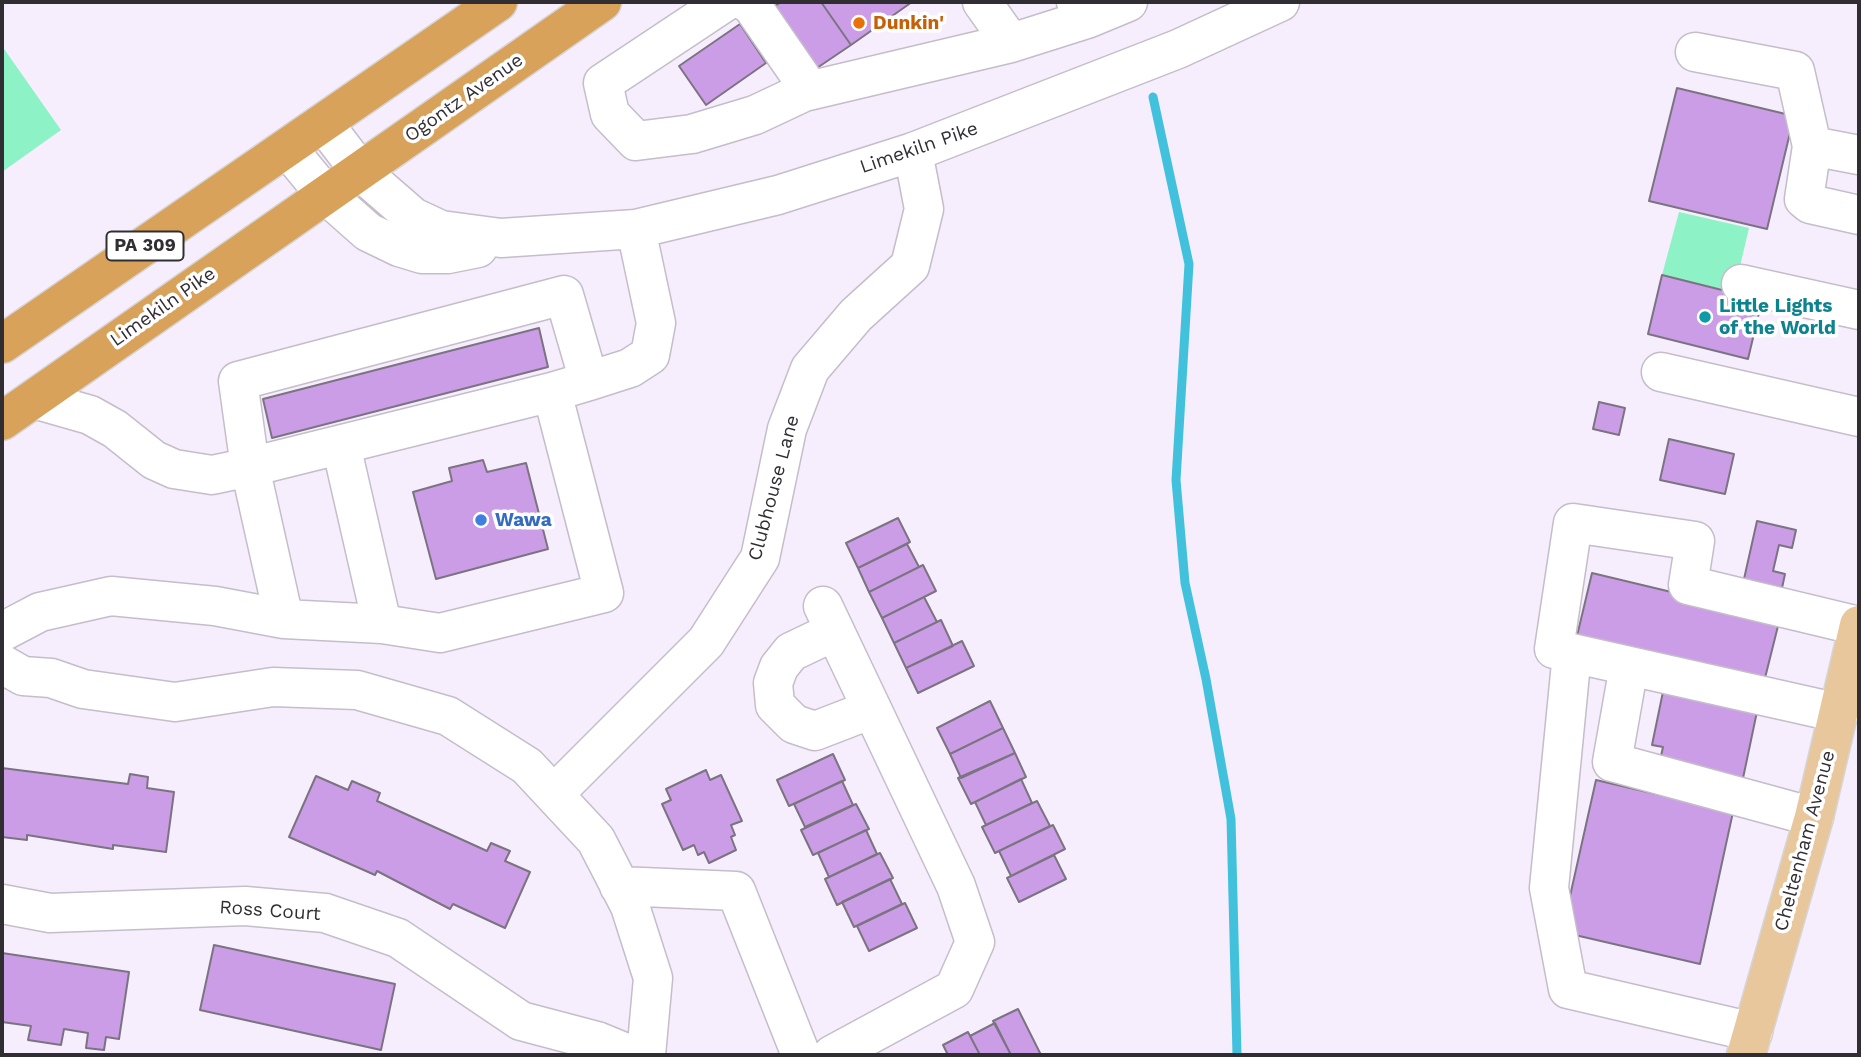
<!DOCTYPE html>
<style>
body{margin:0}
#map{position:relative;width:1861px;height:1057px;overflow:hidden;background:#f6eefc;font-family:"Work Sans",sans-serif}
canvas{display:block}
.frame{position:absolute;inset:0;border:4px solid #312e33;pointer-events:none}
</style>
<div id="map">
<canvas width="1861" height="1057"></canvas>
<div class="frame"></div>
</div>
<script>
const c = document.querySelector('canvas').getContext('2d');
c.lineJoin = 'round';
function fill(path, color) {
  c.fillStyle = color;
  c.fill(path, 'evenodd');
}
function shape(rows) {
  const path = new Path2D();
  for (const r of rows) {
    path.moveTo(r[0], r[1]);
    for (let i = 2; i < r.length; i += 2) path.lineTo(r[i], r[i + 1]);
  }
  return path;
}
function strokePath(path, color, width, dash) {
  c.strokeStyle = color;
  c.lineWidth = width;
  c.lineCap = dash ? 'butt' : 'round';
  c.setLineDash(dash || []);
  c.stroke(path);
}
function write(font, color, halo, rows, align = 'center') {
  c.font = font + ' "Work Sans",sans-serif';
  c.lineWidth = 7;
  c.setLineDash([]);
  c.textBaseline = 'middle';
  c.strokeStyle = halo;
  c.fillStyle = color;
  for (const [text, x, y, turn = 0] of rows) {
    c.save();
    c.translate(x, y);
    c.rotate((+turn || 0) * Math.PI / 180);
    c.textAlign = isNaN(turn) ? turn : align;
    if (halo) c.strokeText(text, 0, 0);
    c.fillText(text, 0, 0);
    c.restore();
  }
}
fill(shape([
 [2,46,61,130,2,172],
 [1679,212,1749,228,1734,292,1662,275]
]), '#8ef2c7');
strokePath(shape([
 [1153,97,1189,264,1176,480,1185,583,1206,679,1231,819,1237,1055]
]), '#42c1dd', 9);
const building = shape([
 [781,2,821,2,851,45,814,70,772,8,781,2],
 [821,2,912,2,851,45,821,2],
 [740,24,766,63,706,105,679,66,740,24],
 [1677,88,1794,116,1767,229,1649,201,1677,88],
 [1662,275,1762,300,1748,359,1648,334,1662,275],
 [539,328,548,367,272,438,263,399,539,328],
 [1599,402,1625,408,1619,435,1593,429,1599,402],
 [1669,439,1734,454,1725,494,1660,480,1669,439],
 [483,460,487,472,526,463,548,549,436,579,413,492,452,481,449,468,483,460],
 [898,518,910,542,858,568,846,543,898,518],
 [1757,521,1796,530,1792,548,1779,545,1773,571,1785,574,1782,588,1744,579,1757,521],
 [907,544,919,567,869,592,858,568,907,544],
 [923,565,936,591,882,618,869,592,923,565],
 [1592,573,1780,618,1764,682,1577,636,1592,573],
 [924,597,937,622,894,643,882,618,924,597],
 [941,620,953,646,906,668,894,643,941,620],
 [962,641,974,666,918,693,906,668,962,641],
 [1665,682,1759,702,1742,783,1659,765,1663,747,1652,745,1665,682],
 [990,701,1003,728,950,754,937,728,990,701],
 [1003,728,1015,753,961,778,950,754,1003,728],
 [1015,753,1026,777,971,804,958,778,1015,753],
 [833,754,845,780,789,806,777,780,833,754],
 [2,768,128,784,130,774,148,777,147,788,174,792,166,852,113,845,113,849,27,835,27,840,2,837,2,768],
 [706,770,710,780,721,775,742,821,731,825,735,835,731,837,736,850,709,863,704,852,698,855,694,845,683,850,662,804,671,800,666,789,706,770],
 [316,776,348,790,352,781,380,793,377,801,487,851,491,843,510,851,505,861,530,872,505,928,453,904,450,909,377,871,375,875,289,837,316,776],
 [1021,779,1032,803,986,825,975,802,1021,779],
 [1596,780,1733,812,1700,964,1562,932,1596,780],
 [842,781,853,805,805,827,794,804,842,781],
 [1037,801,1050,826,995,853,982,827,1037,801],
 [856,804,869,829,813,855,801,830,856,804],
 [1053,825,1065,849,1011,876,999,851,1053,825],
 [866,830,877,854,829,877,818,853,866,830],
 [880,853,893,878,837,905,825,879,880,853],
 [1054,855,1066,879,1019,902,1007,878,1054,855],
 [890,879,902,904,854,927,842,902,890,879],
 [905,903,917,928,869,951,857,926,905,903],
 [214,945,395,984,381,1050,200,1010,214,945],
 [2,953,129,972,119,1039,106,1037,104,1050,86,1048,88,1033,64,1029,61,1045,28,1040,31,1026,2,1022,2,953],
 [1018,1009,1041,1055,1011,1055,993,1021,1018,1009],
 [995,1023,1011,1055,980,1055,970,1036,995,1023],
 [968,1032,980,1055,948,1055,943,1045,968,1032]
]);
fill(building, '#cb9de7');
strokePath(building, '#7b7480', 2);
const minor = shape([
 [725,2,603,83,610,114,636,141,692,134,755,115,804,92,801,77,752,6,746,2],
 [982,2,1011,43],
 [1076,2,1087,19,1128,2],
 [1695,52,1795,71,1812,146,1804,199,1810,204,1859,215],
 [804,92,1011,43,1087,19],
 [324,124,360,171,413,217,441,230,501,238,636,229,778,195,913,152,1178,49,1280,2],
 [1812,146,1859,155],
 [288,149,325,194,368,232,399,247,422,254,448,254,478,248],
 [1741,284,1859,310],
 [1661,372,1859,417],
 [589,381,564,295,238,381,250,467,552,392,589,381,630,368,650,355,656,323,636,229],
 [34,399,90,415,115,429,154,460,174,469,212,475,250,467,284,619,382,624,341,445],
 [823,606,956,886,975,942,954,989,832,1055],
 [382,624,440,633,604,593,552,392],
 [835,631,791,652,779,667,773,683,775,705,794,724,815,731,872,709],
 [2,632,40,612,111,596,215,606,284,619],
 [1572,653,1549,888,1568,989,1753,1032],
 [2,664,23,676,51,678,83,689,175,702,273,687,357,690,448,716,527,766,596,840,630,906,653,978,646,1055],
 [1629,666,1612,762,1814,817],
 [1839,713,1554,649,1573,523,1695,541,1688,585,1859,626],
 [554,794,706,642,760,558,787,429,810,369,856,315,910,266,924,209,913,152],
 [619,886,736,891,801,1055],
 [2,904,50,913,245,906,325,913,398,938,521,1021,597,1041,631,1055]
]);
const major = shape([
 [1746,1055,1814,817,1859,625]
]);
const highway = shape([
 [2,344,498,2],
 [2,421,602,2]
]);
strokePath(minor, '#c5bdca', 41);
strokePath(major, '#d6d5d6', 41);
strokePath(highway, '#d6d5d6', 41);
strokePath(minor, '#fff', 38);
strokePath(major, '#e8c79c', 38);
strokePath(highway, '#d9a25a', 38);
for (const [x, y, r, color] of [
 [859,23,7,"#e8710a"],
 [1705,317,7,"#0f9aa8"],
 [481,520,7,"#3f7fe0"]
]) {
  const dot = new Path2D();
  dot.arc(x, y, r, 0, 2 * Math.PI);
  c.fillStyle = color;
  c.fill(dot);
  strokePath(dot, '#fff', 2.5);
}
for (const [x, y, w] of [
 [145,246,77]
]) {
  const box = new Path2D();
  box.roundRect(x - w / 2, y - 14.5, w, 29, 5);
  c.fillStyle = '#fff';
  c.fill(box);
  strokePath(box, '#312e33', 2);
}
write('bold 18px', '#312e33', null, [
 ["PA 309",145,246]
]);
write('bold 19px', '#c56008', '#fff', [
 ["Dunkin'",873,23]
], 'left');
write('19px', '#312e33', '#fff', [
 ["Ogontz Avenue",464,98,-35],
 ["Limekiln Pike",919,148,-19],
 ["Limekiln Pike",163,307,-35],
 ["Clubhouse Lane",774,488,-75],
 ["Cheltenham Avenue",1805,841,-75],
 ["Ross Court",270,911,4]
]);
write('bold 19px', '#0d838f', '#fff', [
 ["Little Lights",1719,306],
 ["of the World",1719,328]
], 'left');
write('bold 19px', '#366cbe', '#fff', [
 ["Wawa",495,520]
], 'left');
</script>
